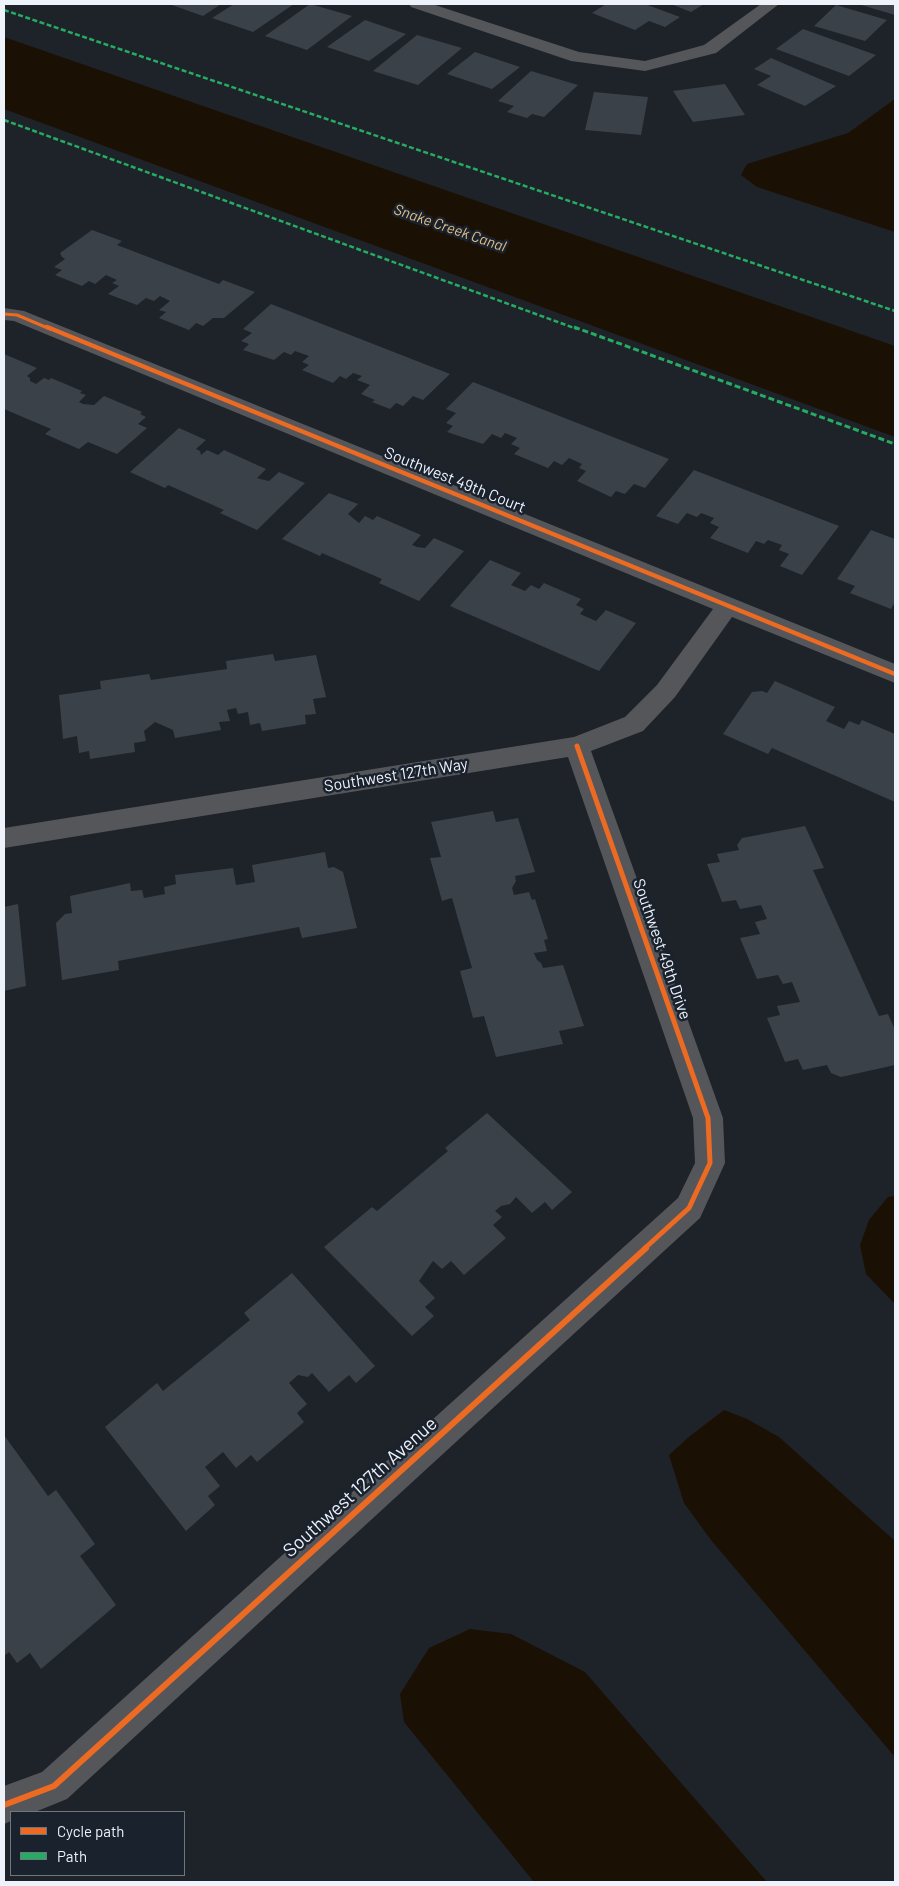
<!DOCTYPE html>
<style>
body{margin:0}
#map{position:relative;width:899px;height:1886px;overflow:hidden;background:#1e2329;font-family:Barlow,sans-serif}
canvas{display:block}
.frame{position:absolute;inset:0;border:5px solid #eef3fb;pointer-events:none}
.legend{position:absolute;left:10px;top:1811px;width:175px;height:65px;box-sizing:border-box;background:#1a222d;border:1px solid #6f767f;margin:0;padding:6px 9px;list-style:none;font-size:15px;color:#eef3fb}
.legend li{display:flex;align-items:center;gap:10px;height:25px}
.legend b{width:25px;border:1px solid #6f767f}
</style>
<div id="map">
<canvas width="899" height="1886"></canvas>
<div class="frame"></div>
<ul class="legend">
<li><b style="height:6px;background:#ed6a23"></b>Cycle path</li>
<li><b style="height:6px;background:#26ab63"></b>Path</li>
</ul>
</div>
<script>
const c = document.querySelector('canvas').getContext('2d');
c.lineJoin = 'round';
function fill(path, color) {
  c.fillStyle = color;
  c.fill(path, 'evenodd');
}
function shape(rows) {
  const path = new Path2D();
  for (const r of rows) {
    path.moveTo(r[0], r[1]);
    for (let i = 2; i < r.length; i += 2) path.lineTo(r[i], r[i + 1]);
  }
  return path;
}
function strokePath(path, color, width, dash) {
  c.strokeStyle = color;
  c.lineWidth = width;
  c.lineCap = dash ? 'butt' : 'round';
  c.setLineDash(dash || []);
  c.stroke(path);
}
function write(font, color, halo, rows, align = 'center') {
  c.font = font + ' Barlow,sans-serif';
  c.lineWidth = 5;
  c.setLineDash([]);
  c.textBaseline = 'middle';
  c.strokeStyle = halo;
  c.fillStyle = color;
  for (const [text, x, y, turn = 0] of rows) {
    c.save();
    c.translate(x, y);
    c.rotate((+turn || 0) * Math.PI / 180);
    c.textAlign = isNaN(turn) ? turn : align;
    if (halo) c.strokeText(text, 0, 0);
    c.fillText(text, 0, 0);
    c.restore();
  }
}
fill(shape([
 [4,37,895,346,895,437,4,109],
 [895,99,895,232,757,187,741,175,747,164,848,133],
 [895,1196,895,1304,866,1274,860,1245,869,1220,888,1197],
 [724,1410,747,1419,779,1437,895,1541,895,1757,711,1540,684,1503,669,1455,690,1436],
 [470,1629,511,1634,585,1672,767,1882,534,1882,404,1722,400,1694,429,1648]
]), '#1b1004');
fill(shape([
 [169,4,221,4,203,16],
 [234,4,294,4,253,32,212,18],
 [310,4,352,16,307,50,265,36],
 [606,4,645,4,680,17,665,27,649,21,635,30,592,13],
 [671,4,704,4,691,12],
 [858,4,895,4,895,15],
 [836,5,887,20,865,41,814,26],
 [365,20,406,34,369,61,327,47],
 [803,29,876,55,849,76,776,49],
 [417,35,462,48,418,85,373,71],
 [475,52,520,67,492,89,447,74],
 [771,58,836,86,805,106,757,85,771,76,754,69],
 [531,71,578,85,544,117,532,114,527,118,507,112,514,106,498,101],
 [725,84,745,115,693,122,673,91],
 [594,92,648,97,641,135,585,130],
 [92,230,122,241,117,245,219,284,223,280,255,292,224,318,213,318,203,326,196,323,189,330,159,318,166,312,159,310,170,301,160,296,154,301,146,298,137,305,108,294,119,286,112,283,117,280,106,275,95,284,89,281,82,286,55,275,62,270,54,267,65,259,62,257,60,253],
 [271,304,450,374,423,400,413,396,403,406,396,403,390,409,372,402,375,400,361,394,370,385,357,380,362,376,353,373,346,379,340,376,333,383,302,370,309,365,302,362,309,356,295,351,291,355,284,352,274,360,243,350,249,344,241,341,252,333,243,329],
 [4,354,37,368,27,376,30,378,30,381,36,384,44,378,49,380,51,378,82,391,80,393,86,395,79,402,83,404,94,405,104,396,142,412,140,414,146,417,138,424,147,428,117,454,88,442,79,449,45,434,51,429,4,409],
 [473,382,669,459,645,488,634,484,625,494,616,491,611,497,577,481,586,471,579,468,582,464,569,458,562,465,554,461,548,468,514,454,520,448,511,444,517,438,505,433,501,438,492,434,483,444,447,432,453,426,446,423,456,413,446,409],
 [179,428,206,440,196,449,200,451,201,455,207,450,218,455,224,450,266,469,257,478,260,479,269,481,279,472,305,483,257,530,220,513,224,510,168,485,165,488,130,472],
 [694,470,839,526,802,575,780,566,789,554,779,550,782,545,768,540,764,544,756,541,748,553,710,538,719,527,710,523,714,518,701,513,697,517,687,513,678,524,656,516],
 [329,493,358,504,348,514,359,523,365,516,373,520,377,516,421,535,412,545,417,547,425,548,434,538,464,551,419,601,379,583,382,579,322,553,320,556,282,539],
 [871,530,895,539,895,602,891,609,850,593,855,586,837,579],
 [490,560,521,573,511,585,525,591,531,585,539,589,544,583,581,599,576,605,584,609,580,614,596,621,606,610,636,623,599,671,450,606],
 [273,654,275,661,316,655,326,697,313,699,316,714,305,715,306,724,262,731,260,723,250,725,248,712,238,714,236,708,227,710,230,721,219,722,221,730,175,738,173,730,155,722,144,731,146,741,134,743,135,752,90,759,89,751,79,753,77,736,63,739,59,695,101,689,100,681,149,674,151,680,227,669,226,661],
 [775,681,835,707,826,721,844,729,849,721,859,725,862,720,895,734,895,802,772,748,768,754,723,734,752,692,762,691,767,693],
 [493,811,496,822,518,818,535,872,515,876,516,881,512,888,514,895,529,892,532,900,535,899,548,939,544,940,547,951,534,953,537,960,541,963,543,968,563,965,584,1026,559,1031,563,1044,496,1057,484,1016,473,1018,460,971,472,968,452,898,442,901,430,858,441,857,431,822],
 [805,826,824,868,813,870,879,1016,888,1014,895,1030,895,1065,841,1077,831,1073,827,1065,803,1070,798,1059,785,1062,767,1018,780,1015,777,1006,800,1002,792,982,783,984,778,975,757,979,740,938,760,934,755,922,767,919,761,905,740,909,736,900,722,902,707,864,720,862,717,854,739,850,737,845,742,838],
 [325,852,328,868,334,867,343,872,357,928,302,938,299,927,118,961,119,970,62,980,56,923,65,914,72,913,70,896,130,883,131,891,142,890,144,898,165,894,164,887,176,884,175,875,233,868,236,885,255,882,252,865],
 [18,904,26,986,4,991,4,907],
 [487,1113,572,1192,552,1210,545,1202,532,1213,516,1197,510,1204,501,1206,495,1211,502,1217,493,1225,506,1238,464,1275,451,1261,442,1269,433,1261,419,1281,435,1298,425,1307,434,1316,412,1336,324,1247,372,1207,377,1211,448,1151,445,1148],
 [292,1273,375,1366,356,1383,349,1375,329,1392,312,1373,308,1377,298,1375,289,1383,307,1404,297,1413,304,1422,257,1462,251,1455,236,1468,223,1452,205,1467,220,1486,208,1496,215,1505,186,1531,105,1427,157,1383,163,1391,250,1320,244,1313],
 [4,1435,48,1496,56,1490,95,1544,80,1556,116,1605,41,1669,30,1653,17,1663,9,1652,4,1656]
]), '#3b4149');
fill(shape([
 [409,4,432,4,579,52,645,61,704,45,761,4,779,4,716,53,645,71,571,61,411,7,409,4],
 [4,308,24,311,895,664,895,683,732,617,675,697,643,731,591,751,723,1118,725,1163,700,1218,67,1799,35,1812,11,1812,11,1821,4,1824,4,1786,42,1772,678,1198,695,1163,693,1118,568,757,4,848,4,828,574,737,625,717,657,685,713,609,14,321,4,320,4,308]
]), '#54565a');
strokePath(shape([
 [4,10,895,311],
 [4,120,577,329]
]), '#26ab63', 2.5, [5, 2.5]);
strokePath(shape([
 [574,327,895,444]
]), '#26ab63', 3, [6, 3]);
strokePath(shape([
 [4,314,17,315,50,329]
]), '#ed6a23', 3);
strokePath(shape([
 [47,327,895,674]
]), '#ed6a23', 4.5);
strokePath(shape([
 [577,746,708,1118,710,1163,689,1208,644,1249]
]), '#ed6a23', 5);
strokePath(shape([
 [4,1805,54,1786,646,1248]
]), '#ed6a23', 6);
write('italic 15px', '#e2be85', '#1a222d', [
 ["Snake Creek Canal",450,228,19]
]);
write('16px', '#eef3fb', '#1a222d', [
 ["Southwest 49th Court",455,480,22],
 ["Southwest 127th Way",396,775,-9],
 ["Southwest 49th Drive",662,949,71]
]);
write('19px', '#eef3fb', '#1a222d', [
 ["Southwest 127th Avenue",360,1487,-42]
]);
</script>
